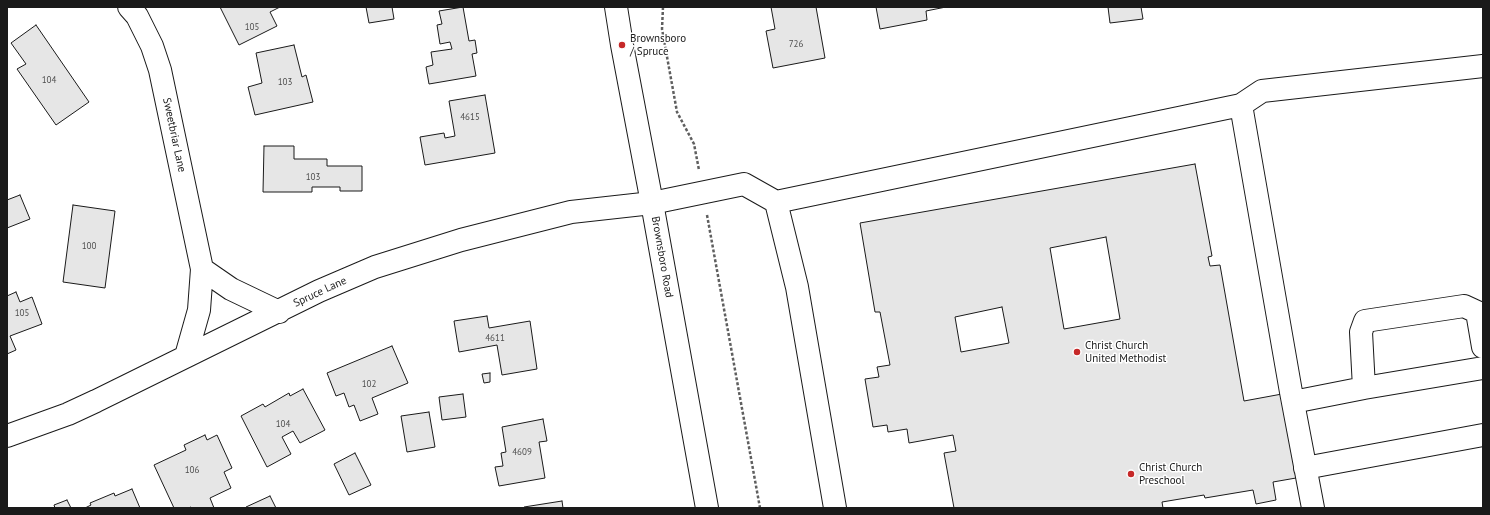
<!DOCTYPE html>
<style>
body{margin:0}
#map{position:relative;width:1490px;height:515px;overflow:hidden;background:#fff;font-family:"PT Sans",sans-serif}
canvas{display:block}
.frame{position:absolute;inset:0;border:8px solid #1a1a1a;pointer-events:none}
</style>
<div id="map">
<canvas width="1490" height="515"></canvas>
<div class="frame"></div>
</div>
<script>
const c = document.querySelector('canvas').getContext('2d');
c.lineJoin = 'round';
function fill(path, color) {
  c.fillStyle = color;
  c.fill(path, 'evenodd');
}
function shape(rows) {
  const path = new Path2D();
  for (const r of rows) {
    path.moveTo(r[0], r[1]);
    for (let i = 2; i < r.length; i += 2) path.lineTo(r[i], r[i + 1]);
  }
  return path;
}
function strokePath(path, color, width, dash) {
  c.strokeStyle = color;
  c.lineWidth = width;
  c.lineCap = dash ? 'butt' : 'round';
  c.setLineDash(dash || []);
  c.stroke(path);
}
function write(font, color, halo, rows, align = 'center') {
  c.font = font + ' "PT Sans",sans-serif';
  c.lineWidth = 3;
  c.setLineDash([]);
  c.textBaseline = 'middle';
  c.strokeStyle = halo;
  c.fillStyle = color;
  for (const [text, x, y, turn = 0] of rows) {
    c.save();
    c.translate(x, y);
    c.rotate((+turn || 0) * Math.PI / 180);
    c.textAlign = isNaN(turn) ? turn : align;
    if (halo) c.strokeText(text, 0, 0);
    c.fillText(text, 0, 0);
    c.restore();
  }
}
const building = shape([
 [220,7,280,7,270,12,277,26,239,45,220,7],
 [366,7,392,7,394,19,369,23,366,7],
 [463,7,469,41,475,40,477,53,472,54,476,76,429,84,426,67,433,65,431,52,452,49,450,42,440,44,437,25,442,24,439,11,463,7],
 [771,7,816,7,825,58,773,68,766,31,775,29,771,7],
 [876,7,946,7,926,11,927,20,880,29,876,7],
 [1108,7,1141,7,1143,19,1110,23,1108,7],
 [36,25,89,102,56,125,17,69,26,64,11,43,36,25],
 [294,45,302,77,306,75,313,102,255,115,248,87,262,83,256,53,294,45],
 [485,95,495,153,425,165,420,137,444,133,445,138,455,136,449,101,485,95],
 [264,146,294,146,294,159,327,159,327,166,362,166,362,191,340,191,340,187,312,187,312,192,263,192,264,146],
 [1195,164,1212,256,1208,257,1210,266,1220,265,1244,401,1282,394,1296,478,1273,482,1276,500,1256,504,1253,490,1205,498,1204,495,1162,502,1163,508,954,508,944,453,956,451,953,435,909,443,907,429,888,432,887,425,873,427,865,379,879,377,877,367,890,365,880,312,875,312,860,223,1195,164],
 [1106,237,1120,319,1064,329,1050,248,1106,237],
 [1002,307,1009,343,961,352,955,317,1002,307],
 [20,195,30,219,7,228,7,200,20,195],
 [73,205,115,211,105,288,63,282,73,205],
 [16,292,20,302,32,297,42,324,10,336,16,350,7,354,7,296,16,292],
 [487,316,489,328,530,321,537,369,502,375,497,345,459,352,454,321,487,316],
 [392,346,408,383,372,398,378,414,360,421,354,405,349,407,344,393,336,396,327,373,392,346],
 [490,373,490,382,484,383,482,374,490,373],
 [303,389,325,430,300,443,293,431,282,437,291,454,267,467,241,416,263,404,265,407,289,393,290,396,303,389],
 [463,394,466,417,442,420,439,397,463,394],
 [429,412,435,447,407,452,401,416,429,412],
 [543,419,547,441,539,442,545,478,499,486,495,467,503,466,501,453,506,452,502,427,543,419],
 [205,435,207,440,217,435,232,468,224,472,231,488,210,498,214,508,191,508,191,507,188,508,174,508,154,465,186,450,184,445,205,435],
 [355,453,371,485,349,495,334,464,355,453],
 [132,489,140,508,85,508,91,505,90,503,114,493,115,496,132,489],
 [270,496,276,508,246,508,246,507,270,496],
 [67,500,71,508,55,508,54,505,67,500],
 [562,501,563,508,524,508,524,507,562,501]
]);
fill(building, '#e6e6e6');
strokePath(building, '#1a1a1a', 1);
const minor = shape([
 [129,7,137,16,152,46,160,70,202,269,199,310,186,356],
 [1241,105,1262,91,1483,66],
 [776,202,797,287,835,508],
 [202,269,231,289,279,312],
 [1364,388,1483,368],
 [1293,402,1364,388,1361,332,1365,321,1464,306,1477,312,1483,347],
 [7,436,68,414,96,401,319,291,375,267,461,240,571,212,652,203,744,184,776,202,1241,105,1291,392,1313,508],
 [1305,468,1483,435]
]);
const major = shape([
 [616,7,622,45,652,203,707,508]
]);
strokePath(minor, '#1a1a1a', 24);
strokePath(major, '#1a1a1a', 24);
strokePath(shape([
 [663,7,662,29,677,112,694,144,699,170],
 [707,215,760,508]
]), '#5f5f5f', 2.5, [3, 2]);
strokePath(minor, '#fff', 22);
strokePath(major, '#fff', 22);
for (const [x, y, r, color] of [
 [622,45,4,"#c62828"],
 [1077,352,4,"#c62828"],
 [1131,474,4,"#c62828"]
]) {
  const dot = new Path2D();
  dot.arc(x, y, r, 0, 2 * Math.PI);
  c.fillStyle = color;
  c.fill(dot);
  strokePath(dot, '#fff', 1.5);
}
write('9px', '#4d4d4d', null, [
 ["105",252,27],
 ["726",796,44],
 ["104",49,80],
 ["103",285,82],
 ["4615",470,117],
 ["103",313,177],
 ["100",89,246],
 ["105",22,313],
 ["4611",495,338],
 ["102",369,384],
 ["104",283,424],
 ["4609",522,452],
 ["106",192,470]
]);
write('11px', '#1a1a1a', '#fff', [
 ["Brownsboro",630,39],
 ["/ Spruce",630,52],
 ["Christ Church",1085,346],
 ["United Methodist",1085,359],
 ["Christ Church",1139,468],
 ["Preschool",1139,481]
], 'left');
write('11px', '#1a1a1a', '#fff', [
 ["Sweetbriar Lane",174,135,78],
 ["Brownsboro Road",662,257,80],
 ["Spruce Lane",320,292,-25]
]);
</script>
